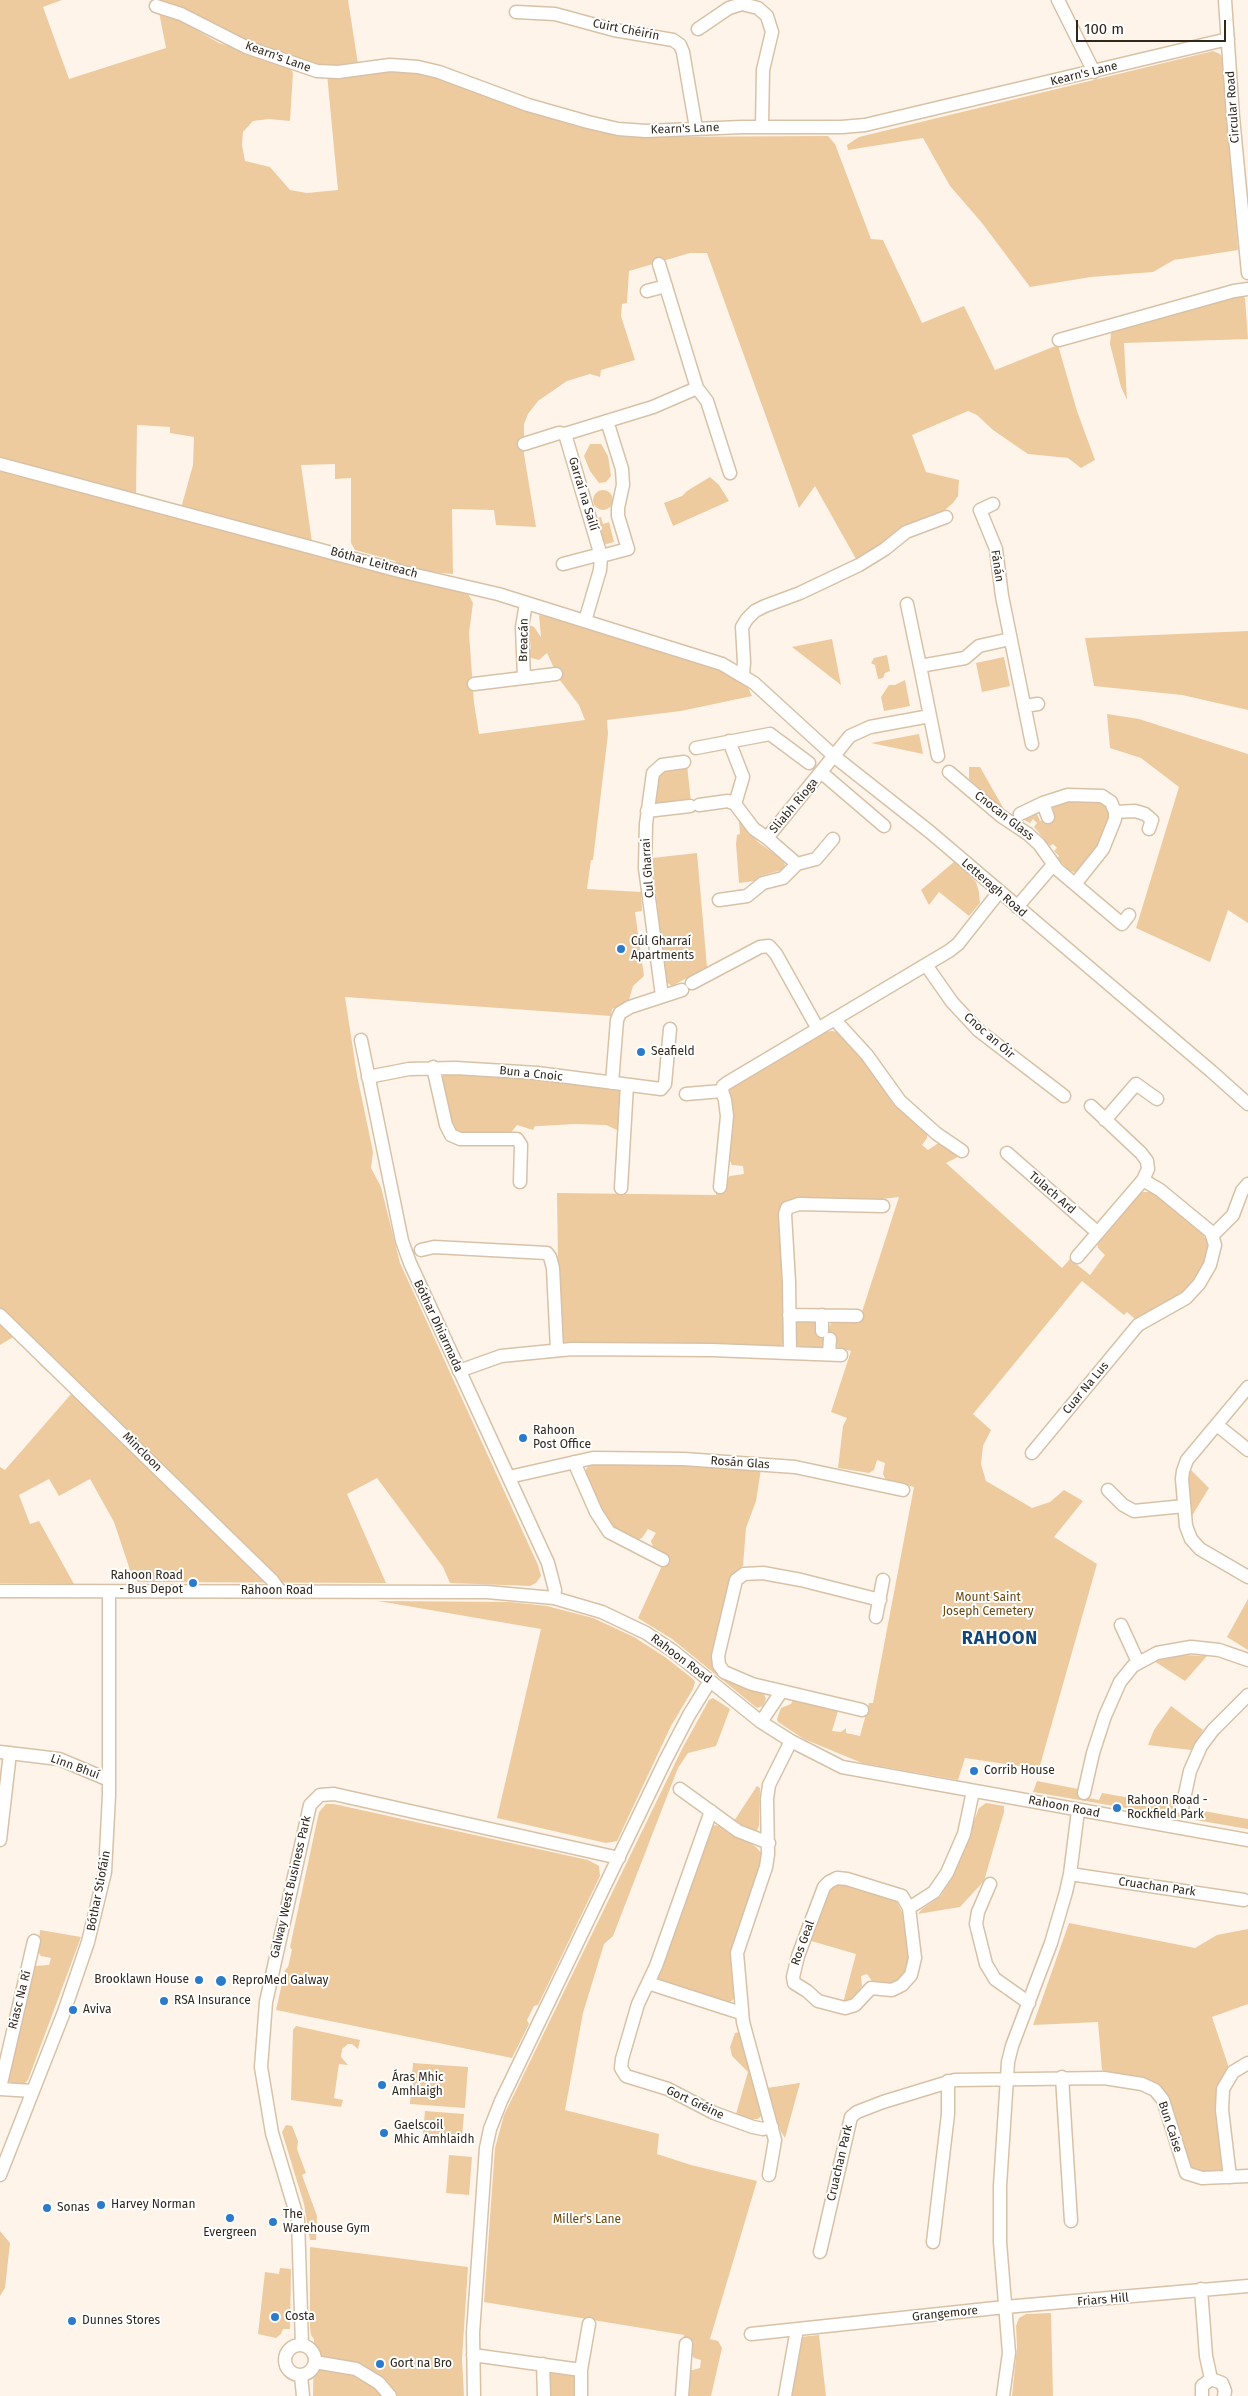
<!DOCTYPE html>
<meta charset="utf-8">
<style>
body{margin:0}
#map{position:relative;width:1248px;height:2396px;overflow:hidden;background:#fef4e9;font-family:"Fira Sans",sans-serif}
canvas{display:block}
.scale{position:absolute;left:1076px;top:20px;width:150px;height:22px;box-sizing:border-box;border:2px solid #30271d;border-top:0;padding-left:6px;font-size:15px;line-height:18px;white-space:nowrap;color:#30271d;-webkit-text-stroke:4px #fff;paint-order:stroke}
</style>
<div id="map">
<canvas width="1248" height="2396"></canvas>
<div class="scale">100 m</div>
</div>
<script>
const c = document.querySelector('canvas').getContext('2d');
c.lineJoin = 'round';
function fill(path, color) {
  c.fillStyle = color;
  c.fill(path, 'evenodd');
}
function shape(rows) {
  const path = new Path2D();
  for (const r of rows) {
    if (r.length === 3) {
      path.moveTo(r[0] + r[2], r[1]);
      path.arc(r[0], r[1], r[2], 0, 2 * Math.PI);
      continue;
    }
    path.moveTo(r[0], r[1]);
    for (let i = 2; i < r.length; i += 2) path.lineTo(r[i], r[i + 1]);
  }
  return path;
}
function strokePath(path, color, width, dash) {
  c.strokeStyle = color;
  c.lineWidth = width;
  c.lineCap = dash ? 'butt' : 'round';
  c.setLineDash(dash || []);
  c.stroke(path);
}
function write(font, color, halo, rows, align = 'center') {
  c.font = font + ' "Fira Sans",sans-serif';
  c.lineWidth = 4;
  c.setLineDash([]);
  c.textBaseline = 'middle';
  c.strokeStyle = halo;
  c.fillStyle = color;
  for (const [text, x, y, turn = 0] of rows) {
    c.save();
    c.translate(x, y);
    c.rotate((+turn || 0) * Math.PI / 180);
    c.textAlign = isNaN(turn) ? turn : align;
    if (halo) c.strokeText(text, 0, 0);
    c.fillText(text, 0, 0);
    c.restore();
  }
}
fill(shape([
 [0,0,62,0,43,7,69,79,166,48,159,12,179,20,219,43,289,66,293,73,290,121,269,119,253,121,243,132,242,145,245,161,270,167,290,190,307,193,338,190,327,74,376,70,431,73,649,137,828,136,835,144,871,239,883,240,922,323,964,306,995,370,1058,345,1077,411,1095,460,1081,468,1068,458,1028,454,993,430,977,415,968,411,912,435,926,472,959,480,958,496,953,503,939,515,900,528,878,546,856,559,815,486,799,508,707,253,690,253,629,271,627,303,622,304,621,316,635,360,601,370,600,377,590,374,567,381,538,401,528,414,524,424,524,454,536,527,496,525,494,510,452,509,453,574,430,572,399,565,395,561,355,550,351,543,351,478,335,479,335,464,301,465,312,542,181,508,193,465,194,437,170,433,170,427,137,425,136,495,0,458],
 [156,0,348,0,358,64,340,67,317,65,235,36],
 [1213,51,1220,54,1222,57,1238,250,1174,260,1153,272,1091,277,1030,287,982,223,950,186,923,138,848,150,847,145,859,137],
 [1233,296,1242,296,1245,298,1248,339,1124,343,1127,400,1121,387,1110,344,1111,333,1115,329],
 [590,444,601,444,608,456,611,476,606,482,599,483,590,471,584,456],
 [0,468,466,590,473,603,469,633,474,703,479,734,585,720,579,705,559,679,547,653,539,660,528,657,527,653,531,649,530,640,526,636,527,624,534,627,541,637,539,615,579,623,702,661,746,683,752,696,681,711,607,720,608,734,593,860,591,860,587,889,641,892,642,911,635,912,644,976,633,986,628,1003,612,1009,611,1016,345,997,357,1075,373,1152,371,1168,381,1187,400,1263,538,1565,541,1576,536,1583,530,1586,450,1583,443,1567,377,1478,347,1494,386,1583,138,1582,131,1573,114,1522,90,1479,59,1496,49,1479,19,1495,30,1524,39,1521,74,1584,0,1583,0,1467,5,1470,72,1393,41,1366,15,1336,0,1345],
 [710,477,719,485,729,501,673,526,664,503,682,496,687,491],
 [603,500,10],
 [601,517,603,524,609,522,614,542,603,545,596,519],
 [1248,631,1248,710,1182,695,1094,686,1085,638],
 [832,639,841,685,792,647],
 [887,655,890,671,885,673,883,678,878,679,875,665,871,663,874,658],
 [1004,657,1010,686,982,692,976,663],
 [905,680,910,706,884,711,881,697,889,685,895,685],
 [1107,714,1139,719,1248,754,1248,923,1228,910,1210,962,1136,928,1179,787,1141,758,1110,748],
 [919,734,923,754,871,743],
 [687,765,691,802,655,804,653,802,660,771],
 [969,767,980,767,1005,811,969,779],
 [1063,800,1102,800,1108,805,1111,816,1100,847,1078,873,1070,871,1057,858,1059,856,1054,851,1057,848,1053,844,1050,846,1034,827,1037,823,1033,819,1030,823,1024,820,1038,810,1042,812,1037,814,1040,821,1054,816,1053,808,1057,803],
 [739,821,758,842,783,860,785,865,782,870,760,876,754,881,739,883,736,844,737,835,740,834],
 [697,853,707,967,672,986,666,982,652,858],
 [955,861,976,882,979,892,980,903,969,916,939,892,929,905,921,890],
 [832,1031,837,1032,860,1054,927,1132,927,1138,922,1145,928,1150,940,1142,960,1156,946,1163,1062,1268,1070,1259,1090,1275,1105,1255,1098,1248,1097,1243,1138,1192,1151,1192,1160,1195,1202,1233,1207,1241,1208,1248,1203,1266,1186,1291,1136,1320,1127,1312,1124,1315,1082,1281,973,1414,991,1430,983,1446,981,1464,986,1481,1032,1508,1050,1502,1064,1490,1083,1501,1054,1537,1097,1564,1039,1769,965,1758,958,1780,862,1763,804,1739,778,1722,777,1719,781,1708,791,1704,793,1700,838,1711,832,1731,841,1732,846,1728,846,1733,860,1736,869,1703,873,1703,914,1487,886,1480,883,1474,885,1463,877,1460,874,1470,869,1473,838,1468,843,1426,847,1418,831,1412,851,1351,835,1347,825,1347,821,1349,798,1348,796,1346,795,1323,798,1320,813,1320,827,1333,832,1321,859,1321,899,1197,865,1201,794,1199,786,1202,785,1340,781,1346,566,1344,562,1340,558,1262,557,1193,716,1195,716,1191,730,1176,744,1174,743,1166,732,1165,728,1157,732,1103,729,1093,731,1087,825,1032],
 [446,1073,539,1078,616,1088,620,1091,619,1131,606,1125,575,1124,540,1126,535,1126,533,1130,517,1125,510,1134,458,1133,452,1128,440,1079],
 [620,1463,761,1469,756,1501,746,1528,743,1566,734,1573,713,1658,763,1692,766,1699,763,1706,757,1708,672,1639,638,1618,667,1555,653,1547,651,1541,656,1533,648,1529,642,1538,636,1540,612,1529,606,1521,584,1473,588,1466,593,1465],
 [1189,1468,1209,1488,1190,1519,1188,1470],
 [1248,1599,1248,1650,1227,1637],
 [378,1601,510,1602,547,1606,593,1618,634,1637,665,1657,693,1679,695,1682,693,1689,671,1726,617,1841,606,1843,497,1818,541,1629],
 [1183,1655,1207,1656,1185,1681,1154,1661],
 [713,1698,730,1709,716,1746,688,1753,678,1768,613,1936,604,1944,583,2013,565,2110,659,2134,657,2154,691,2165,757,2181,710,2339,718,2341,722,2348,711,2396,686,2396,689,2371,700,2368,701,2360,694,2358,691,2353,692,2341,683,2339,684,2335,484,2302,495,2148,504,2115,682,1749,709,1700],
 [1171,1706,1203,1730,1191,1750,1148,1745,1154,1730],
 [1037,1781,1078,1789,1079,1796,1099,1800,1102,1793,1154,1802,1155,1799,1174,1800,1173,1812,1196,1816,1198,1810,1248,1819,1248,1829,1033,1792],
 [757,1786,760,1788,759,1826,756,1832,749,1831,734,1821],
 [986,1803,1004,1806,1004,1812,984,1881,960,1907,918,1914,922,1909,941,1896,956,1869,979,1808],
 [326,1804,334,1804,588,1860,599,1866,600,1876,538,2005,534,2006,527,2020,529,2024,512,2058,276,2010,285,1970,288,1967,292,1950,290,1947,319,1812],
 [715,1825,724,1827,756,1847,762,1854,762,1859,732,1957,735,1998,729,2003,660,1981,657,1974,710,1828],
 [840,1883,894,1897,902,1912,909,1955,907,1969,900,1979,890,1984,872,1981,867,1974,861,1976,862,1986,851,2000,843,2003,856,1954,808,1940,830,1887],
 [1069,1923,1195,1948,1217,1935,1248,1929,1248,2004,1212,2017,1228,2065,1223,2171,1217,2173,1192,2171,1166,2096,1102,2070,1098,2022,1033,2025],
 [40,1930,81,1937,28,2080,23,2085,10,2083,8,2079,32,1969,35,1966,49,1965,51,1958,41,1956,38,1952],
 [296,2026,360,2040,358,2049,352,2044,348,2044,342,2049,341,2057,348,2065,339,2064,334,2098,343,2100,341,2107,291,2100,293,2030],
 [739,2032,750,2074,762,2107,761,2116,758,2119,749,2119,736,2114,748,2072,732,2056,730,2047,735,2033],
 [413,2063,468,2067,465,2108,410,2104],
 [800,2083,785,2138,781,2132,767,2088],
 [425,2111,464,2114,462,2137,423,2134],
 [286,2125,292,2126,298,2141,297,2149,306,2173,302,2175,317,2216,316,2240,310,2240,304,2204,282,2132],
 [449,2155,472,2157,469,2195,446,2193],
 [0,2231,10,2243,5,2288,0,2296],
 [310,2247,468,2267,462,2359,464,2396,313,2396,314,2339,311,2335,310,2328],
 [280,2268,291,2269,290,2329,283,2329,281,2334,276,2338,258,2334,265,2272,279,2274],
 [1051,2313,1053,2396,1012,2396,1017,2347,1016,2326,1019,2318,1026,2314],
 [819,2335,826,2396,789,2396,801,2337],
 [549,2371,575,2376,576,2396,549,2396]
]), '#eeca9f');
const minor = shape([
 [1058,0,1094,72],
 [1225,0,1233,117,1248,273],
 [156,6,181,14,246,47,317,71,338,72,390,65,418,67,439,72,528,105,588,122,618,129,646,131,742,127,842,127,865,125,1228,39],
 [516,12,555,14,614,30,673,40,680,45,683,52,696,128],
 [698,29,729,8,742,4,758,8,767,16,772,32,763,70,762,127],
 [659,264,697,388,707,401,730,473],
 [647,291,666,286],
 [1059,340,1234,291,1248,289],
 [565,434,601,556,600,570,585,621],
 [524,444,559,433,565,434,653,407,697,388],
 [0,464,403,572,498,594,722,664,754,683,835,757,930,832,1211,1071,1248,1104],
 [993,504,980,510,996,549,1002,596,1032,744],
 [601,556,628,549,618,516,618,508,623,485,622,469,607,421],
 [563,564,601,554],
 [907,604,920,666],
 [743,675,744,662,742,627,747,619,755,611,765,606,800,593,859,565,885,549,906,532,946,517],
 [524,678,522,627,526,603],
 [474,684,556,674],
 [1024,706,1038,704],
 [930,716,938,756],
 [729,741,743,777,735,804,754,829,767,838,850,736,870,727,930,716,920,666,965,658,979,646,1010,639],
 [696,748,770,734,809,763],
 [949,772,1001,816,1028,834,1039,844,1057,869,1122,924,1129,915],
 [822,773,884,826],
 [1043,803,1048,817],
 [699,805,728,801,735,804],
 [647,811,690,806],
 [1115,812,1135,811,1145,814,1152,820,1149,829],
 [1020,814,1043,803,1068,795,1102,796,1111,802,1115,812,1115,819,1103,849,1075,884],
 [797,864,816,859,833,839],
 [719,900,747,896,763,883,783,878,797,864,767,838],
 [1017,907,1053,865],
 [926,965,952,1002,978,1030,1064,1096],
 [692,983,760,947,769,946,776,954,818,1029],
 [662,996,645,868,646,824,653,773,662,765,684,762],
 [834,1019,867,1055,900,1101,937,1134,962,1151],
 [361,1040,402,1241,410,1263,548,1563,555,1590,554,1598],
 [433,1067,446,1125,451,1135,460,1139,517,1139,521,1145,520,1182],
 [368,1077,409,1069,456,1068,537,1073,661,1089,665,1084,670,1029],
 [612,1083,617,1020,620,1013,630,1007,682,990],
 [686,1094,722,1091,723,1086,727,1083,949,951,958,944,999,892],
 [1105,1120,1136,1084,1157,1099],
 [1007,1153,1097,1232],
 [720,1187,727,1116,725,1100,722,1091],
 [621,1188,627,1085],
 [1213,1235,1233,1215,1242,1191,1248,1184],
 [421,1250,434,1247,547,1253,550,1257,553,1268,557,1350],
 [1077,1257,1143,1180,1148,1169,1147,1161,1141,1153,1091,1106],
 [0,1315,272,1580,280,1591],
 [789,1315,857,1316],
 [822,1331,822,1315],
 [790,1352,789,1282,785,1214,787,1208,799,1204,883,1206],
 [829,1354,830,1339],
 [459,1371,501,1356,572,1349,712,1350,841,1355],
 [1248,1387,1187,1460,1183,1471,1182,1479,1186,1526,1191,1539,1200,1549,1248,1577],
 [1217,1425,1248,1450],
 [1032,1453,1138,1325,1186,1298,1199,1284,1210,1265,1215,1245,1211,1232,1160,1190,1143,1180],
 [574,1462,596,1512,609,1532,663,1560],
 [509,1477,593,1458,684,1459,795,1467,903,1490],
 [1108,1490,1123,1505,1134,1511,1184,1506],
 [0,1591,487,1592,554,1598,602,1612,646,1633,673,1651,761,1722,791,1741,842,1767,1248,1840],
 [876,1617,883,1580],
 [1121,1625,1138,1662],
 [862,1710,752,1684,724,1672,719,1665,718,1656,736,1580,744,1574,763,1573,801,1580,880,1600],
 [761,1722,781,1692],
 [0,1752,59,1759,109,1780],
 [680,1789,738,1831,769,1843],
 [1084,1793,1093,1753,1105,1716,1120,1682,1133,1666,1157,1653,1191,1647,1219,1650,1248,1660],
 [1182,1808,1190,1771,1201,1746,1213,1730,1248,1695],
 [711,1811,656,1966,638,2004,622,2059,621,2068,626,2076,668,2089,714,2113,753,2127,763,2129,772,2127],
 [0,1840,10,1753],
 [1070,1874,1244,1900],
 [837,1878,847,1879,902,1896,909,1908,915,1958,911,1975,902,1985,892,1990,871,1988,855,2005,845,2008,818,2001,807,1991,794,1983,793,1977,798,1956,824,1887,829,1882,837,1878],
 [990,1884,978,1912,976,1924,986,1964,995,1979,1029,2003],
 [909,1908,934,1892,947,1873,964,1834,973,1791],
 [648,1983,741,2013],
 [1062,2077,1071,2221],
 [0,2088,34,1941],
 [0,2089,33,2091],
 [0,2175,64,2012,88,1942,105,1872,109,1795,109,1592],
 [769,2175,775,2140,743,2022,737,1953,766,1867,768,1854,767,1799,769,1785,791,1741],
 [1230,2177,1222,2110,1223,2089,1233,2072,1248,2063],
 [933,2242,948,2114,948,2081],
 [820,2252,851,2117,857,2112,883,2102,955,2080,1104,2078,1142,2084,1155,2090,1163,2100,1186,2173,1202,2178,1248,2176],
 [1201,2289,1206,2356,1211,2379],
 [751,2334,1005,2307,1248,2286],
 [300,2360,15],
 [302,2345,298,2220,272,2133,261,2067,266,2002,310,1805,320,1795,334,1794,619,1858],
 [473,2355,581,2370],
 [315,2362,356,2369,379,2383,390,2396],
 [543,2364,544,2396],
 [301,2376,303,2396],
 [474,2396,473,2333,486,2148,490,2129,501,2101,665,1761,689,1715,710,1681],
 [581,2396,581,2370,589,2324],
 [682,2396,686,2344],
 [785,2396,797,2329],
 [1003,2396,1009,2353,1000,2242,1000,2186,1008,2062,1012,2046,1051,1943,1066,1892,1070,1874,1078,1811],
 [1202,2396,1202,2386,1211,2379,1222,2383,1225,2391,1224,2396]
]);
strokePath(minor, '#d8c2a7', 15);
strokePath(minor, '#fff', 12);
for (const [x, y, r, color] of [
 [621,949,5,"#2b7bca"],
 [641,1052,5,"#2b7bca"],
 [523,1438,5,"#2b7bca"],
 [193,1583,5,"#2b7bca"],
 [974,1771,5,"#2b7bca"],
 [1117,1808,5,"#2b7bca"],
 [199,1980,5,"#2b7bca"],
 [221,1981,6,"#2b7bca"],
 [164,2001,5,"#2b7bca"],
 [73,2010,5,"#2b7bca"],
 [382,2085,5,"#2b7bca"],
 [384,2133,5,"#2b7bca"],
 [101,2205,5,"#2b7bca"],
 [47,2208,5,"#2b7bca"],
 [230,2218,5,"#2b7bca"],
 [273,2222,5,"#2b7bca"],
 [275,2317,5,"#2b7bca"],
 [72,2321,5,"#2b7bca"],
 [380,2364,5,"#2b7bca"]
]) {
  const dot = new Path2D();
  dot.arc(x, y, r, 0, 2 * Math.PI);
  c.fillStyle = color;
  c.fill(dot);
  strokePath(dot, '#fff', 2);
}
write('12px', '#30271d', '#fff', [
 ["Cuirt Chéirín",626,30,11],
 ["Kearn's Lane",278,57,20],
 ["Kearn's Lane",1084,74,-14],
 ["Circular Road",1233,107,-94],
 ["Kearn's Lane",685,129,-2],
 ["Garraí na Sailí",583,494,73],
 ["Bóthar Leitreach",374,563,15],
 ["Fánán",997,566,81],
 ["Breacán",524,640,-89],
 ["Sliabh Rioga",794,806,-50],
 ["Cnocan Glass",1004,816,38],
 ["Cul Gharrai",648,868,-94],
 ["Letteragh Road",994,888,41],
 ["Cnoc an Óir",989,1036,41],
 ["Bun a Cnoic",531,1074,6],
 ["Tulach Ard",1052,1193,41],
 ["Bóthar Dhiarmada",438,1326,65],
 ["Cuar Na Lus",1086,1388,-50],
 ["Mincloon",142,1452,45],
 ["Rosán Glas",740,1463,4],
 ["Rahoon Road",277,1591],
 ["Rahoon Road",681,1659,37],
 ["Linn Bhuí",75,1767,20],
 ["Rahoon Road",1064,1807,11],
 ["Galway West Business Park",291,1887,-77],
 ["Cruachan Park",1157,1887,8],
 ["Bóthar Stiofáin",99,1891,-79],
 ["Ros Geal",803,1943,-70],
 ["Riasc Na Rí",20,2000,-76],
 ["Gort Gréine",695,2103,25],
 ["Bun Caise",1170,2127,72],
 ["Cruachan Park",840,2163,-77],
 ["Friars Hill",1103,2300,-5],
 ["Grangemore",945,2314,-6]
]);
write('12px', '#30271d', '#fff', [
 ["Cúl Gharraí",631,942],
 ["Apartments",631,956],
 ["Seafield",651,1052],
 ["Rahoon",533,1431],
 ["Post Office",533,1445],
 ["Rahoon Road",183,1576,"right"],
 ["- Bus Depot",183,1590,"right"],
 ["Corrib House",984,1771],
 ["Rahoon Road -",1127,1801],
 ["Rockfield Park",1127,1815],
 ["Brooklawn House",189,1980,"right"],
 ["ReproMed Galway",232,1981],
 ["RSA Insurance",174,2001],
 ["Aviva",83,2010],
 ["Áras Mhic",392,2078],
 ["Amhlaigh",392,2092],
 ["Gaelscoil",394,2126],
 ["Mhic Amhlaidh",394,2140],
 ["Harvey Norman",111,2205],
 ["Sonas",57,2208],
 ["The",283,2215],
 ["Warehouse Gym",283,2229],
 ["Evergreen",230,2233,"center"],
 ["Costa",285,2317],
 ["Dunnes Stores",82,2321],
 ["Gort na Bro",390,2364]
], 'left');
write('12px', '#6b460d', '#fff', [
 ["Mount Saint",988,1598],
 ["Joseph Cemetery",988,1612],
 ["Miller's Lane",587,2220]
]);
c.letterSpacing = '1px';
write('bold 18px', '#134678', '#fff', [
 ["RAHOON",1000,1639]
]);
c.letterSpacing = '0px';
</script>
